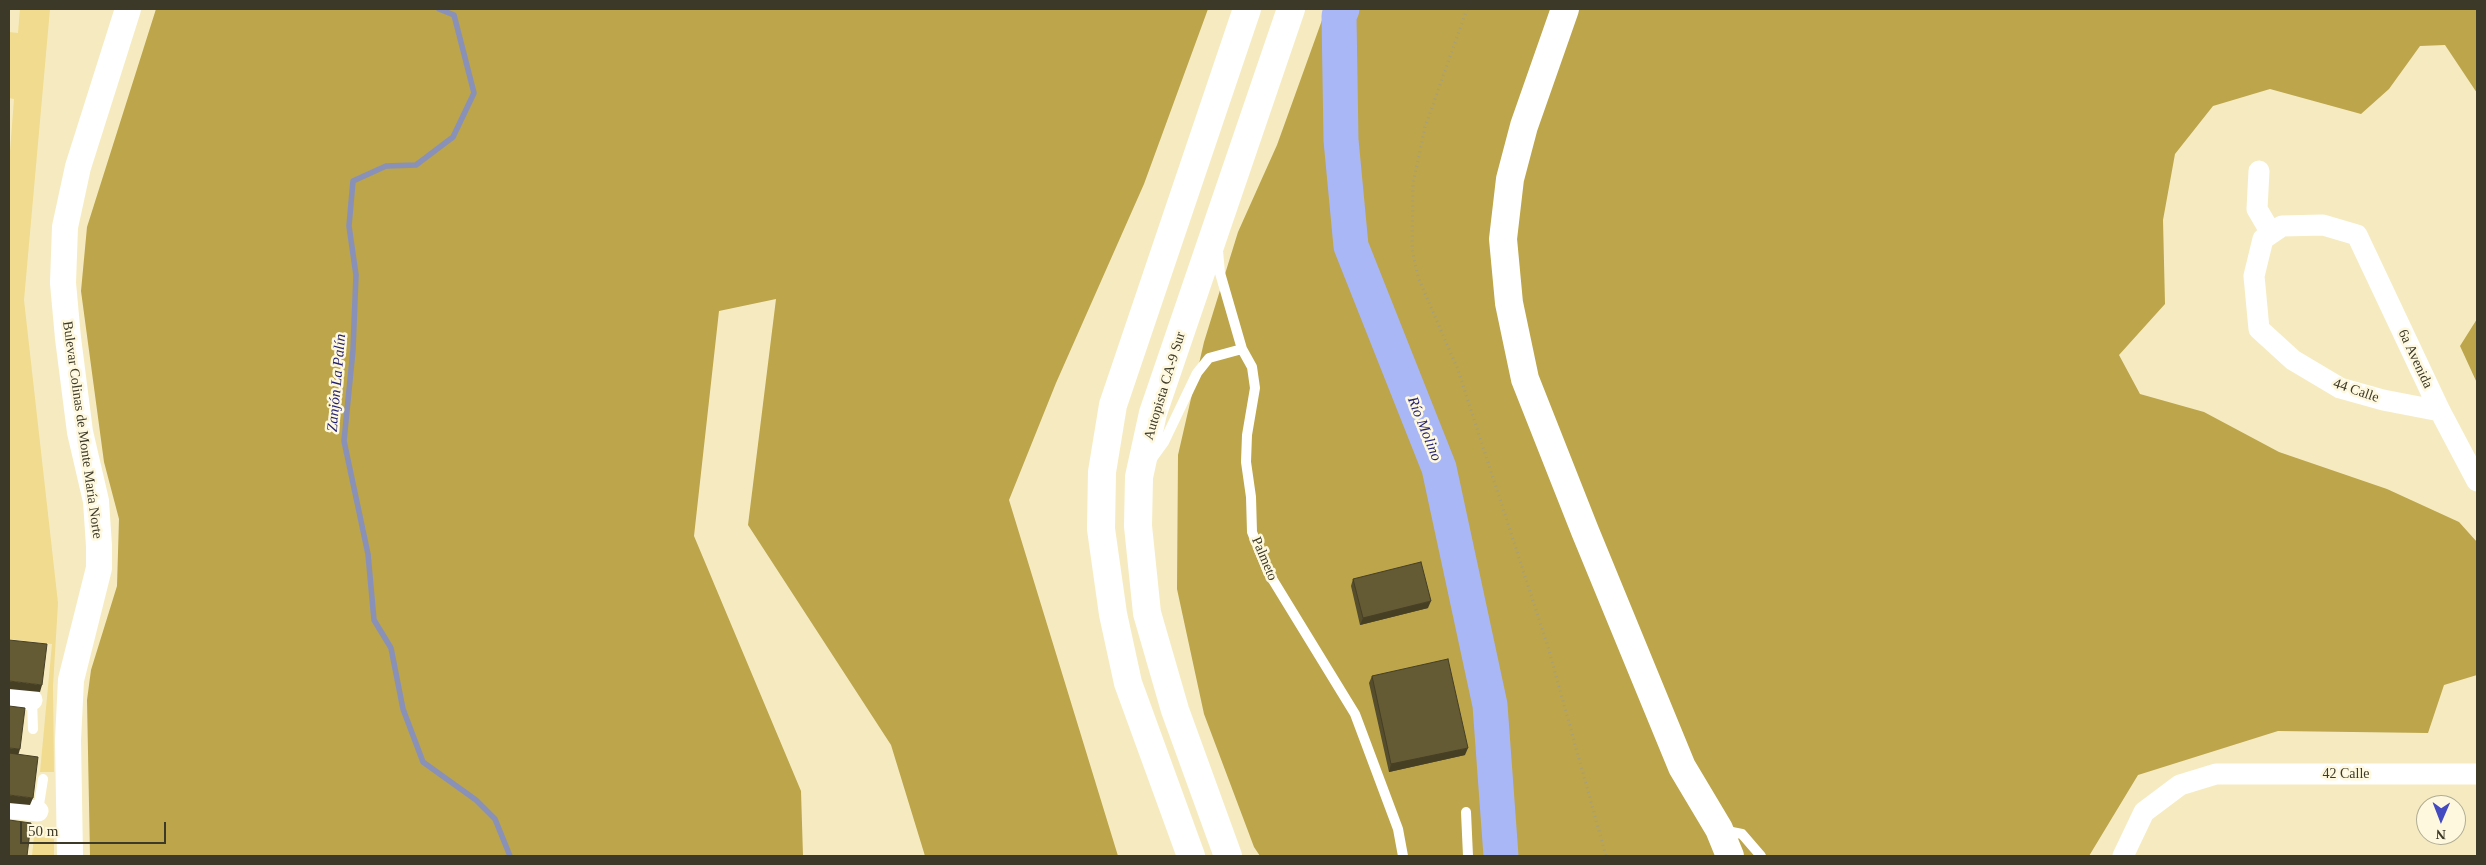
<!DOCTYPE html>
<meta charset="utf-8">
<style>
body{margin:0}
#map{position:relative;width:2486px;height:865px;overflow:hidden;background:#f6ebc0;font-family:Georgia,serif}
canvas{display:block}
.frame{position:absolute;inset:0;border:10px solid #3d3928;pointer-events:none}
.north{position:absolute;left:2416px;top:795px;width:50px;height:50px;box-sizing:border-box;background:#fef8de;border:1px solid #b1ac95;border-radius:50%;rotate:181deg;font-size:14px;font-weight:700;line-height:20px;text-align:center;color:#3d3928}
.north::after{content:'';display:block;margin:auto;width:18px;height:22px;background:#444abf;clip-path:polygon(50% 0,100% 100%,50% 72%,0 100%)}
.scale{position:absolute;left:20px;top:822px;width:146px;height:22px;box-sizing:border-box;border:2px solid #3d3928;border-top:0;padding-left:6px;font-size:15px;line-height:18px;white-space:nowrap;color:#3d3928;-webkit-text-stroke:4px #fef8de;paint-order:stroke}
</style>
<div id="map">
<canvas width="2486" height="865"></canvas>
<div class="frame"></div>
<div class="north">N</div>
<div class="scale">50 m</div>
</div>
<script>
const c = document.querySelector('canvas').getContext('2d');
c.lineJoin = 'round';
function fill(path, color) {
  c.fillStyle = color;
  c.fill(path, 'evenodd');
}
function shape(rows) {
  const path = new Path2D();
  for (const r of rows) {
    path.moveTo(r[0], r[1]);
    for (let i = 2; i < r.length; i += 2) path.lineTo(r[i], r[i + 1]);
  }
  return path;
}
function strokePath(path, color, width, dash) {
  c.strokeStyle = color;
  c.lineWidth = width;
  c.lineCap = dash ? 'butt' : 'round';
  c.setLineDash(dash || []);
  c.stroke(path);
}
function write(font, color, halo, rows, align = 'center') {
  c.font = font + ' Georgia,serif';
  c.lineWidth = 5;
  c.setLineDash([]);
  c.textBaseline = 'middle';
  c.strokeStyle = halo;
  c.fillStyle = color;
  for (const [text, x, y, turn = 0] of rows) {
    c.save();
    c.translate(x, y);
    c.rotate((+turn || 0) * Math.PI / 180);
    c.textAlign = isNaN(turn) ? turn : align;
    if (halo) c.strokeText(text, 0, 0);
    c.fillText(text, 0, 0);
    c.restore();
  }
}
fill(shape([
 [20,9,50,9,24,300,58,603,53,686,54,772,40,772,52,644,9,639,9,165,14,99,9,98,9,32,18,33],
 [34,836,54,839,54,856,32,856]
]), '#f0db8e');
fill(shape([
 [156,9,1208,9,1144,184,1056,383,1009,500,1118,856,925,856,891,745,748,525,776,299,719,311,694,536,801,791,803,856,90,856,87,700,91,670,117,586,119,519,104,462,81,291,87,227],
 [1326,9,2477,9,2477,93,2445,45,2420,46,2389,89,2361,114,2270,89,2213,106,2175,154,2163,220,2165,304,2119,355,2140,394,2204,412,2279,452,2387,489,2459,522,2477,542,2477,675,2444,685,2428,733,2278,731,2138,775,2089,856,1260,856,1254,847,1204,714,1177,589,1178,455,1204,342,1238,232,1277,145],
 [2477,319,2477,383,2460,346]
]), '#bca54a');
strokePath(shape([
 [439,9,454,15,474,93,453,137,416,165,386,166,353,181,349,226,356,275,353,350,344,441,368,554,374,620,391,648,403,709,423,762,476,800,495,819,510,856]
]), '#8991b8', 5.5);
strokePath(shape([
 [1342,9,1339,16,1341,140,1351,246,1439,468,1490,705,1501,856]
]), '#aab7f6', 35);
strokePath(shape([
 [1467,9,1425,127,1413,184,1412,249,1418,277,1458,370,1548,647,1606,856]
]), '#a69e7e', 3, [1, 4]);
strokePath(shape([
 [1218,251,1220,273,1242,349],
 [1151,460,1164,442,1197,373,1209,358,1242,349,1252,367,1255,388,1247,435,1246,462,1251,497,1252,532,1268,572,1355,714,1398,829,1403,856],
 [32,700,33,729],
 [38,811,43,779],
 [1466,812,1468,856],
 [1722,830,1742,834,1761,856]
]), '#fff', 10);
strokePath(shape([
 [2259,171,2257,209,2271,233],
 [2440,411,2383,400,2340,388,2293,360,2259,329,2254,276,2263,239,2282,226,2323,225,2357,235,2440,411,2477,481],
 [9,698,32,700],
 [9,808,38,811],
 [2123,856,2144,812,2180,785,2216,774,2477,774]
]), '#fff', 21);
strokePath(shape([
 [70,856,68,740,71,680,99,568,99,546,96,501,80,432,68,338,63,283,65,227,78,167,128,9]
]), '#fff', 26);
strokePath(shape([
 [1565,9,1524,126,1510,179,1503,239,1509,303,1525,379,1585,531,1682,767,1719,829,1730,856]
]), '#fff', 28);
strokePath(shape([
 [1191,856,1128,683,1113,614,1101,529,1102,472,1113,405,1247,9],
 [1228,856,1175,710,1147,613,1138,526,1139,477,1153,413,1291,9]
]), '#fff', 28);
fill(shape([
 [1353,579,1428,608,1360,625,1351,586],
 [1372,676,1465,755,1389,772,1369,683]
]), '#564d2d');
fill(shape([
 [1431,601,1428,608,1360,625,1363,618],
 [9,681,42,685,40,692,9,689],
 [9,748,20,749,18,756,9,755],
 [1468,748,1465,755,1389,772,1391,764],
 [9,795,33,798,30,805,9,803]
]), '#463f24');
const building = shape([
 [1421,562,1431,601,1363,618,1353,579,1421,562],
 [9,640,47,644,42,685,9,681,9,640],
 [1448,659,1468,748,1391,764,1372,676,1448,659],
 [9,706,25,708,20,749,9,748,9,706],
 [9,753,38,757,33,798,9,795,9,753],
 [9,820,31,823,27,856,9,856,9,820]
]);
fill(building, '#645a34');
strokePath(building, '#463f24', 1);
write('14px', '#3d3928', '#fef8de', [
 ["6a Avenida",2415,359,65],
 ["Autopista CA-9 Sur",1165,386,-73],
 ["44 Calle",2356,391,19],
 ["Bulevar Colinas de Monte María Norte",82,430,82],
 ["Palmeto",1264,559,67],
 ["42 Calle",2346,774]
]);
write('italic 15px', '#211f76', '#fef8de', [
 ["Zanjón La Palín",337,383,-85],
 ["Río Molino",1424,429,68]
]);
</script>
